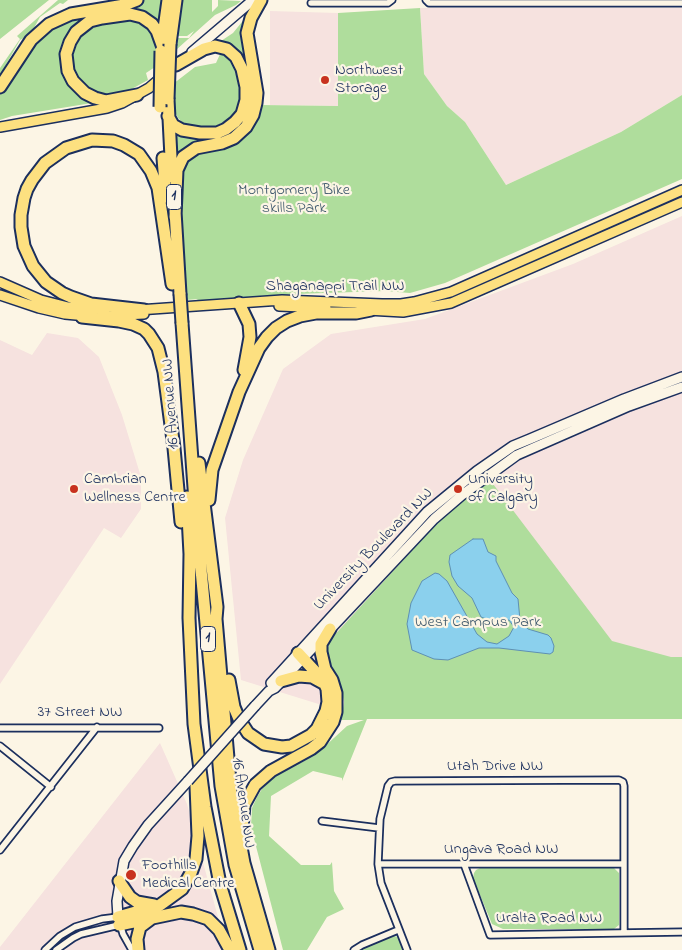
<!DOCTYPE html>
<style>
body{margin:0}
canvas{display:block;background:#fcf5e5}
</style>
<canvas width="682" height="950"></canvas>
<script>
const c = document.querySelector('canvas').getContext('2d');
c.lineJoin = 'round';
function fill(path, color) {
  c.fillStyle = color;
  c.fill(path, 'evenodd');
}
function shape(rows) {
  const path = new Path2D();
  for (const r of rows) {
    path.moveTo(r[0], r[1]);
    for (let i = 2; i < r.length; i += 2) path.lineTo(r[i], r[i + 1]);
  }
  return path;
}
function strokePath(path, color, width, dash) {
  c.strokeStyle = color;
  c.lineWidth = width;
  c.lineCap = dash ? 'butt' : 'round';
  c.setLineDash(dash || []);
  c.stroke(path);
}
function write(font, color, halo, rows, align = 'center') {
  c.font = font + ' "Indie Flower",sans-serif';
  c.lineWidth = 4.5;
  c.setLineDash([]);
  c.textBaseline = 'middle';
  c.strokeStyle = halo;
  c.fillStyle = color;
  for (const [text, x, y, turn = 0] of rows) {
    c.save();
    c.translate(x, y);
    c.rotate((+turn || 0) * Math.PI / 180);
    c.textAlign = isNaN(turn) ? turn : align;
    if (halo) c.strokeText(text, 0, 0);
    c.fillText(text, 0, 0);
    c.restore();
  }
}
fill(shape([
 [420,8,682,8,682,95,621,132,506,185,465,122,447,106,424,74],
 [270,11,338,13,338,106,270,105],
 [682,216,682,719,367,719,241,680,225,518,243,460,283,369,331,334,425,319,573,264],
 [47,333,78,338,99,357,122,415,141,477,141,509,121,538,104,528,0,684,0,340,32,355],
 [160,743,187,804,227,950,0,950,0,947]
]), '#f6e2df');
fill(shape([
 [0,0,49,0,0,39],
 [58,0,68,0,63,4,60,3,40,17,30,35,20,40,0,75,0,68,20,39,17,36],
 [144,0,164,0,160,25,120,10],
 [180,0,212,0,212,12,218,6,218,0,241,1,236,5,215,15,176,50,176,38,189,38,194,31,187,36,177,36],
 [420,8,424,74,447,106,465,122,506,185,621,132,682,95,682,179,445,283,410,293,385,291,295,294,193,302,198,299,186,300,180,178,180,170,192,155,223,147,260,105,338,106,338,13],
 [93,15,62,59,92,103,12,116,0,120,0,93,33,44,43,34,68,19],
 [246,17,249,73,239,51,232,46,221,41,233,33],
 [130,18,144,23,152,32,157,46,155,67,146,73,148,80,128,91,108,96,99,95,83,87,73,72,71,53,73,45,89,25],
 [221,52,232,62,237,78,240,95,237,110,229,119,216,126,207,127,184,124,178,118,174,110,173,84,195,67,216,63],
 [175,132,198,138,214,139,215,141,176,159],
 [490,480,612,641,671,657,682,657,682,719,367,719,342,781,342,778,313,771,271,796,269,836,301,865,330,865,332,862,334,891,344,909,327,917,307,950,283,950,251,827,252,808,257,797,262,789,274,777,306,760,322,749,347,726,364,720,341,720,344,702,340,682,331,664,327,652,330,640,462,496],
 [480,868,614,868,619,873,619,925,614,929,503,929,492,924,473,878,474,873,476,870],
 [394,936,398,937,403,950,359,950]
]), '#afdd9c');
const water = shape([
 [473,539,483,539,488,552,496,556,496,561,512,593,518,599,520,620,528,629,548,635,551,638,554,646,553,652,550,654,499,648,479,648,448,660,434,659,412,650,407,624,411,603,422,581,435,573,439,574,447,581,477,634,487,642,497,644,509,636,514,627,509,620,494,622,481,617,472,598,458,586,452,576,449,562,450,555,473,539]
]);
fill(water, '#8bd0ed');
strokePath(water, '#5e90b4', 1);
const street = shape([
 [426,0,429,3,682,3],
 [311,3,388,3,392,0],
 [0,728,159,728],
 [0,746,51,787],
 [322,821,379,828],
 [0,850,97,727],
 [378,864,624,864],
 [464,864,490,935,682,932],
 [45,950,60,936,75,927,102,919,118,917,123,934,132,950],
 [56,950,73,938,81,934,119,925],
 [354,950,362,945,398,930],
 [407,950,381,883,378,864,380,819,388,786,391,782,395,781,619,780,623,782,624,786,624,933]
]);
const secondary = shape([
 [192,52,253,0],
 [271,683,427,512,477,471,513,446,530,439,624,399,682,377],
 [255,706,269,691,275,688,434,519,462,495,517,455,629,406,682,387],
 [118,917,117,901,124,861,133,846,148,825,188,781]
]);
const primary = shape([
 [0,127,107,108,122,103,149,88,163,76],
 [0,282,41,300,68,307,105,310],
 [0,295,39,308,65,314,87,316],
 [279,306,326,308],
 [138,310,282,300,382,304,401,304,414,302,451,292,682,190],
 [367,310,403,312,451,303,682,202],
 [105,316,144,314]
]);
const highway = shape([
 [162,43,168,0],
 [170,44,176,0],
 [0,87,31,40,49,24,71,14,124,5,137,0],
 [137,95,106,101,95,98,85,93,73,81,68,71,66,54,70,42,76,32,90,21,102,18,130,14,142,17,152,24,157,31,162,45],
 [168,99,172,177],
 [168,116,173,125,182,130,200,133,217,133,226,129,235,122,242,114,246,100,246,87,242,69,236,57,227,49,215,46,204,49,176,65],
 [163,158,166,197],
 [175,211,180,294],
 [175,217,177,170,183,157,196,148,222,143,234,138,246,127,253,115,256,103,257,93,247,33,251,18,261,0],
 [239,303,249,324,250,337,244,370],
 [144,310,91,304,71,297,62,293,46,282,33,266,24,246,21,227,21,215,24,198,27,189,32,180,45,163,66,148,92,140,113,141,124,145,139,154,151,171,158,188,172,284],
 [82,317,119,321,133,324,144,329,149,334,158,348,164,372,174,448,181,522],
 [182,323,196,515,221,786,235,865,260,950],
 [199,463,217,607,216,619,231,793,244,863,269,950],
 [187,497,190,554,189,618,194,724,205,807,220,884,240,950],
 [209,500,212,470,239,392,259,348,267,337,276,328,287,321,300,316,316,313,356,313,371,310],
 [229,680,234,707,239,719,248,733,264,744,282,747,291,746,311,735,317,729,326,711,328,702,327,689,323,680,298,653],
 [281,681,299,676,312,677,323,683],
 [242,829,244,805,255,785,271,771,311,749,320,742,333,722,336,712,336,693,332,680,325,669,321,652,321,644,330,629],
 [119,881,130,897,137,902,154,905],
 [118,917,160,905,182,889,191,873,196,859,198,836,196,786],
 [119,925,181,912,193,914,208,919,219,930,230,950],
 [138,950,137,939,140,927,152,918]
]);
strokePath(street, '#1b2f5e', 9);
strokePath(secondary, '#1b2f5e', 12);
strokePath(primary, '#1b2f5e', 12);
strokePath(highway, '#1b2f5e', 15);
strokePath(street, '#fcf5e5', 5.5);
strokePath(secondary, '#fcf5e5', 9);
strokePath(primary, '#fde080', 9);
strokePath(highway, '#fde080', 11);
const secondaryBridge = shape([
 [188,781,255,706]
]);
const highwayBridge = shape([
 [168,99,170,44],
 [160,107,161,51],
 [180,294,182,323]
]);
strokePath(secondaryBridge, '#1b2f5e', 12, []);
strokePath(highwayBridge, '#1b2f5e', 15, []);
strokePath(secondaryBridge, '#fcf5e5', 9);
strokePath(highwayBridge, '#fde080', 11);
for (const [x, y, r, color] of [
 [325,80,5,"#c8321e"],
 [74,489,5,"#c8321e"],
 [458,489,5,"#c8321e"],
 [131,875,6,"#c8321e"]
]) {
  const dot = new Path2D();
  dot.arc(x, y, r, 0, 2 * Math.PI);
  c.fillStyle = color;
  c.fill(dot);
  strokePath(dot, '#fcf5e5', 2);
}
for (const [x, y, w] of [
 [174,197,15],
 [208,639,15]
]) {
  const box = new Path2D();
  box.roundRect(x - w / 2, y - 12.5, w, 25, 4);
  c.fillStyle = '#fcf5e5';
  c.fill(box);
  strokePath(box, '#1b2f5e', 1);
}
write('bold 15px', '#1b2f5e', null, [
 ["1",174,197],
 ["1",208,639]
]);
write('16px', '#1b2f5e', '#fcf5e5', [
 ["Northwest",335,71],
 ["Storage",335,89],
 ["Cambrian",84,480],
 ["Wellness Centre",84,498],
 ["University",468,480],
 ["of Calgary",468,498],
 ["Foothills",142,866],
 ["Medical Centre",142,884]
], 'left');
write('16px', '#405a6e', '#fcf5e5', [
 ["Montgomery Bike",294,191],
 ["skills Park",294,209],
 ["West Campus Park",478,623]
]);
write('16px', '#1b2f5e', '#fcf5e5', [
 ["Shaganappi Trail NW",335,287],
 ["16 Avenue NW",172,404,-94],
 ["University Boulevard NW",374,550,-46],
 ["37 Street NW",80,713],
 ["Utah Drive NW",495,767],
 ["16 Avenue NW",242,803,82],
 ["Ungava Road NW",501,850],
 ["Uralta Road NW",549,919]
]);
</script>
